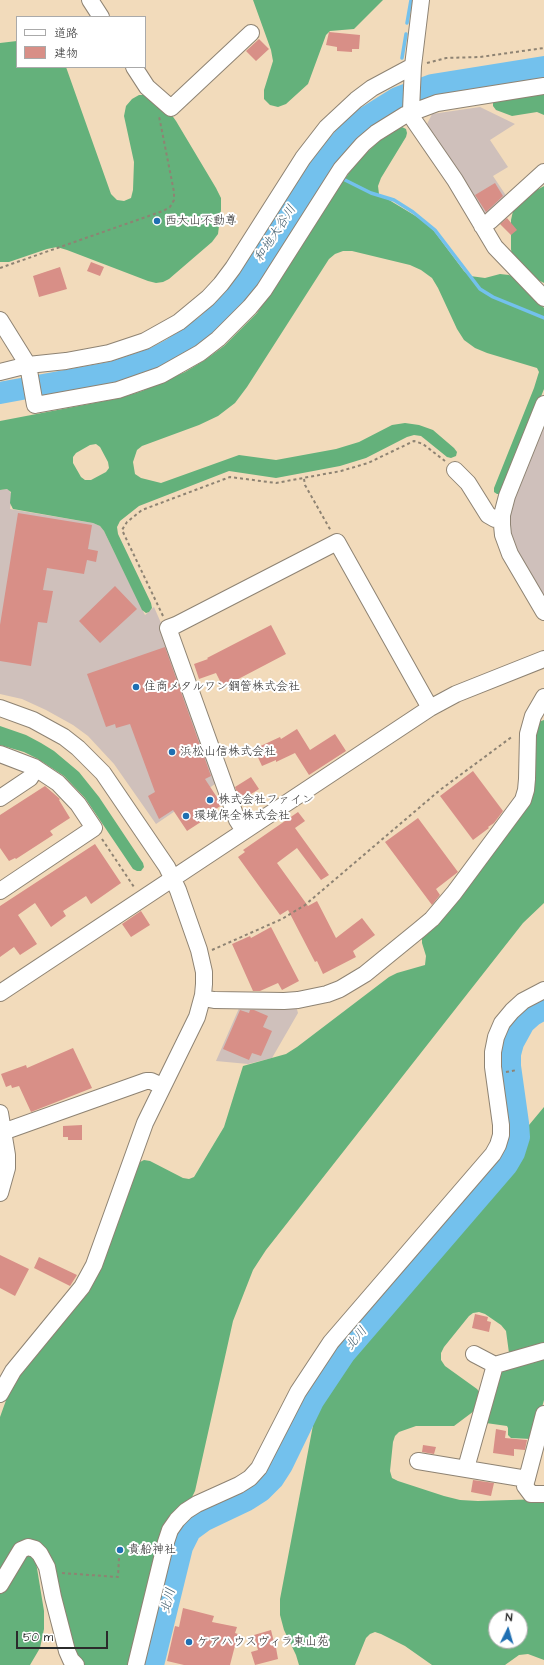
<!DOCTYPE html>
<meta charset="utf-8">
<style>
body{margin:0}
#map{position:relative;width:544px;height:1665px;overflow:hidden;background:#f2dbbb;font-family:"Architects Daughter","Klee One",sans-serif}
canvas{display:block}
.legend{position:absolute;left:16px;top:16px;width:130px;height:52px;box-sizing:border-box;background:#fff;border:1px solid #aaa;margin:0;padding:5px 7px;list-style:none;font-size:12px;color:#2b2b2b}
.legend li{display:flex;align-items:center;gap:8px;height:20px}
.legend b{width:20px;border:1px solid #aaa}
.north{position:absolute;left:488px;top:1609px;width:40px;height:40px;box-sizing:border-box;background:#fff;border:1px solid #aaa;border-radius:50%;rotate:5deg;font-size:11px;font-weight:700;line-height:16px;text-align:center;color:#2b2b2b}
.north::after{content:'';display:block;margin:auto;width:14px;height:18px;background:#1f6fb2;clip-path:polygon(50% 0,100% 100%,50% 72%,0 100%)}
.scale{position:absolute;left:16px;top:1631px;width:92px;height:18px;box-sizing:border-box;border:2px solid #2b2b2b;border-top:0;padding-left:5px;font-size:12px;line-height:14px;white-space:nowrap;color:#2b2b2b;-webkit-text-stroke:3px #fff;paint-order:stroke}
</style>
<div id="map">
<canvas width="544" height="1665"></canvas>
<ul class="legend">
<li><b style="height:5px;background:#fff"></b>道路</li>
<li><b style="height:11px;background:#d88f87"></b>建物</li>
</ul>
<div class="north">N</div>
<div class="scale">50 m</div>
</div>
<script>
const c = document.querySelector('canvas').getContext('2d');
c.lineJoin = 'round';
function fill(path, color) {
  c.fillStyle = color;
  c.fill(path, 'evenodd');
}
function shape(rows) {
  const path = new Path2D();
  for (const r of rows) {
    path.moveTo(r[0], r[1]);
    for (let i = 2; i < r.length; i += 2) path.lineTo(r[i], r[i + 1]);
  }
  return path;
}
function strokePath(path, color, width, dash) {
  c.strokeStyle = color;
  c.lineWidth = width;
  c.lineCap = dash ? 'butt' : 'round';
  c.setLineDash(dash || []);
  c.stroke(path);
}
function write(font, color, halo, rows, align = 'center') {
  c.font = font + ' "Architects Daughter","Klee One",sans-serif';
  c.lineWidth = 4;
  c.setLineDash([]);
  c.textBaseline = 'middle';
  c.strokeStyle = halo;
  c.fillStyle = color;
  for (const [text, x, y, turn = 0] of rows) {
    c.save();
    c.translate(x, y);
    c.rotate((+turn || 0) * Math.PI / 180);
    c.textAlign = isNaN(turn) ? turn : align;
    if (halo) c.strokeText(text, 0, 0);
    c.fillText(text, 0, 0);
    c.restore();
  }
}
fill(shape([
 [480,107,515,124,490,140,508,167,493,176,509,200,486,221,425,128,432,114],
 [544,419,544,601,515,551,507,525,512,498],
 [7,489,9,490,12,495,10,509,93,523,100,526,104,531,145,615,154,607,161,623,218,782,156,824,114,764,88,736,73,725,46,710,22,699,0,694,0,490],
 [240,1006,296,1006,298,1013,272,1058,248,1064,216,1061]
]), '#cfc0bb');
fill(shape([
 [253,0,383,0,354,29,330,31,326,35,308,84,286,104,278,107,270,105,264,99,264,90,273,61,271,50],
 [17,41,17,67,66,67,111,194,117,200,124,201,131,198,133,190,134,162,124,116,126,106,132,99,139,95,147,95,171,114,176,121,216,188,221,198,221,210,218,234,212,242,169,279,163,282,156,283,148,281,67,250,57,247,47,249,9,262,0,262,0,43],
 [544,91,544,115,537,112,512,116,496,110,493,106,493,101],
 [402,127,406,129,407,133,406,137,381,178,378,186,379,194,424,221,434,231,464,271,470,276,485,278,500,274,509,275,518,280,544,308,544,389,503,492,501,494,497,494,494,492,494,488,534,388,538,375,539,372,537,368,487,353,475,348,464,340,457,329,438,288,432,278,421,270,410,265,352,251,343,251,335,254,329,259,247,387,235,403,218,416,199,425,142,446,137,450,133,462,135,474,141,478,161,483,239,455,276,460,336,449,359,442,392,425,405,423,419,425,433,430,454,448,457,452,456,456,451,458,447,457,426,440,421,436,414,435,407,437,366,458,340,466,276,478,229,471,139,506,120,521,117,527,118,534,151,603,152,608,149,612,146,613,142,610,104,531,100,526,93,523,13,509,10,503,11,492,7,489,0,490,0,421,120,398,142,391,185,372,205,360,224,346,257,313,270,294,338,188,358,161,381,139],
 [96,444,100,447,108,462,109,468,106,472,91,480,85,480,81,477,73,463,73,457,76,453,90,445],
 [544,186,544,283,532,277,512,256,511,249,511,220,513,211,528,195],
 [544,720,544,903,523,923,266,1250,253,1270,233,1321,195,1491,192,1497,187,1502,129,1665,81,1665,80,1664,36,1546,0,1577,0,1417,9,1392,13,1383,80,1301,140,1162,144,1160,150,1161,183,1178,189,1179,194,1177,224,1127,243,1066,286,1054,297,1047,389,977,397,973,425,965,426,956,422,943,422,937,522,812,532,744,538,722],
 [0,726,26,735,41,743,54,751,79,772,99,797,143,863,144,867,141,871,137,871,133,869,85,798,64,776,38,759,24,752,0,745],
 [544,1107,544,1347,509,1353,506,1331,501,1325,485,1314,479,1312,473,1313,469,1316,444,1347,441,1353,441,1360,445,1366,477,1389,480,1393,474,1411,454,1426,416,1426,399,1432,395,1436,393,1442,390,1471,392,1478,398,1481,444,1496,460,1500,478,1501,544,1499,544,1660,528,1654,519,1655,505,1665,432,1665,405,1646,381,1634,375,1632,370,1634,366,1638,355,1665,299,1665,296,1655,284,1630,280,1615,280,1599,314,1420,319,1404,332,1379,367,1333,510,1168,519,1155,529,1125],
 [496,1617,520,1617,520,1641,496,1641],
 [544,1355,544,1400,534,1436,531,1439,511,1438,508,1435,508,1428,507,1426,486,1423,499,1370],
 [23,1553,35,1556,44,1611,44,1629,40,1648,30,1665,0,1665,0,1592]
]), '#64b17b');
strokePath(shape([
 [407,23,411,0],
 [402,58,406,34],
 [395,99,397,89],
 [319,169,328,173],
 [343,179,371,193,394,200,413,212,435,230,480,289,493,297,544,318]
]), '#73c1ed', 3.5);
strokePath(shape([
 [0,393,114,372,153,359,172,349,207,325,236,296,249,279,326,158,351,130,365,118,397,98,432,85,544,67],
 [153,1665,182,1547,190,1531,205,1520,247,1500,261,1491,273,1479,282,1465,313,1401,345,1353,507,1165,514,1153,519,1137,518,1123,510,1066,510,1054,513,1043,524,1023,533,1015,544,1009]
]), '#73c1ed', 22);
fill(shape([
 [329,32,360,35,359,49,352,49,352,52,337,51,337,47,326,45],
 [259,39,269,49,256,61,246,51],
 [495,183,503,196,486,212,475,195],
 [507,218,517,230,511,235,500,224],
 [91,262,104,267,100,276,87,271],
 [60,267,67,289,39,297,33,276],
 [18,513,92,525,88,549,98,551,96,562,87,560,84,574,47,568,43,590,53,591,47,623,38,622,31,666,0,661,0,625],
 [115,586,137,609,100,643,79,621],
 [271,625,286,654,223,687,216,673,199,679,194,664,208,659,207,658],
 [165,647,211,776,205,779,222,805,208,814,210,816,187,831,173,810,159,819,148,796,155,792,130,724,116,728,115,724,106,727,87,674],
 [297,729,310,750,335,734,346,751,309,775,295,753,276,762,276,760,262,766,254,749,280,737,281,739],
 [473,771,503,811,494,823,488,827,489,828,473,840,440,796],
 [251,777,259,789,240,801,235,787],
 [45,786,60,799,59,800,70,818,50,831,53,835,16,859,15,858,9,861,0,848,0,815],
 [298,812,305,821,295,828,329,875,321,880,297,848,277,863,308,906,317,901,336,938,362,918,375,935,353,951,356,957,323,974,317,961,315,962,288,910,280,915,238,857,245,852,243,850],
 [418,818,458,872,436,889,440,895,432,905,385,842],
 [95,844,121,883,91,904,86,896,63,911,66,916,51,927,35,903,18,915,37,944,20,955,14,947,0,957,0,906],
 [141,911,150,925,131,937,122,924],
 [271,927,299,981,282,990,278,983,260,991,253,991,232,944,250,936,251,938],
 [240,1010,249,1013,250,1010,254,1010,268,1016,263,1027,272,1031,261,1056,252,1053,249,1060,223,1049],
 [73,1048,92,1088,31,1112,19,1086,12,1088,11,1085,6,1087,1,1074,26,1065,27,1068],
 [82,1125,82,1140,68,1140,68,1137,63,1137,63,1126],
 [0,1255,29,1269,15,1296,0,1288],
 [39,1257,77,1275,70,1286,34,1268],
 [475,1314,488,1317,487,1321,491,1322,489,1332,472,1328],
 [496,1429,506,1431,505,1438,527,1440,525,1450,514,1449,514,1456,493,1453],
 [423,1445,436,1447,434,1454,422,1452],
 [473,1480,494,1483,491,1496,471,1492],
 [183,1608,214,1616,212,1622,237,1627,235,1633,238,1634,230,1665,184,1665,167,1661,175,1626,179,1627],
 [271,1630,274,1642,275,1642,278,1659,255,1665,251,1652,258,1650,254,1635]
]), '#d88f87');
const minor = shape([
 [90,0,101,17],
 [421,0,413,66,411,110,413,119,455,180,495,247,544,298],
 [134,67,147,87,171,108,251,33],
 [482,226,490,221,544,172],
 [0,320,28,365,35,405,118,390,161,375,200,353,218,339,250,307,264,290,341,169,363,144,376,133,405,115,437,103,544,86],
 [0,372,28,365,66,361,109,353,145,341,179,322,208,298,221,284,233,268,303,158,327,127,356,100,372,88,413,66],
 [544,404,507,496,502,515,502,525,503,535,510,554,544,612],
 [455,470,468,483,488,515,495,519,502,519],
 [0,708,33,720,64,737,78,748,103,773,167,867,178,890,199,950,204,972,204,984,203,995,197,1017,145,1123,94,1265,82,1287,13,1371,0,1394],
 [0,754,34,767,58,783,78,804,94,828,0,891],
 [0,798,30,778,36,768],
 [244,831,237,820,168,628,176,625,337,542,430,708],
 [0,993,430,708,456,694,544,659],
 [203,998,214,1000,284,1001,298,1000,327,994,340,989,365,974,419,930,432,919,454,893,523,800,526,790,527,779,528,734,533,716,544,697],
 [0,1113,7,1155,7,1168,0,1193],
 [0,1133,146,1081,151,1081,162,1086],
 [474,1354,495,1365,544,1351],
 [544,1414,525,1486,531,1494,544,1494],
 [418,1461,527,1479],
 [466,1468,495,1365],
 [0,1585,21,1550,28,1547,35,1549,40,1554,47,1567,53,1597,67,1651,71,1660,76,1665],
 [136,1665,166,1542,170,1530,177,1520,186,1511,197,1504,239,1485,250,1478,259,1468,298,1392,331,1342,493,1154,498,1145,501,1135,501,1125,493,1067,493,1052,496,1037,502,1023,512,1011,523,1001,544,990]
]);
strokePath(minor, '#8e8373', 18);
strokePath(shape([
 [427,63,446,58,480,57,544,48],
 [0,268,163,211,170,207,174,200,174,192,159,116],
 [304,479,305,485,331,531],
 [163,616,122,530,127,522,142,510,230,477,276,483,341,471,368,463,414,441,423,444,445,461],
 [102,839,134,887],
 [212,950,282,919,305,905,440,790,513,736],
 [506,1072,517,1070],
 [62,1573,118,1577,119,1558]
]), '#8e8373', 2, [3, 3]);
strokePath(minor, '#fff', 16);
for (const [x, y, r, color] of [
 [157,221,4,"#1f6fb2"],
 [136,687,4,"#1f6fb2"],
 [172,752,4,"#1f6fb2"],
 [210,800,4,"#1f6fb2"],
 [186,816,4,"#1f6fb2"],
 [120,1550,4,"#1f6fb2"],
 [189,1642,4,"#1f6fb2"]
]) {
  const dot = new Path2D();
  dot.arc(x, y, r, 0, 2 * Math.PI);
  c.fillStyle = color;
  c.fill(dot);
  strokePath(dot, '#fff', 1.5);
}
write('12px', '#2b2b2b', '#fff', [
 ["西大山不動尊",165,221],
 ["住商メタルワン鋼管株式会社",144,687],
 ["浜松山信株式会社",180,752],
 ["株式会社ファイン",218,800],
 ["環境保全株式会社",194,816],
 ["貴船神社",128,1550],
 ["ケアハウスヴィラ東山苑",197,1642]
], 'left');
write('italic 13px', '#44606f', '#fff', [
 ["和地大谷川",276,234,-57],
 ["北川",357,1339,-50],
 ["北川",169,1601,-76]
]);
</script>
